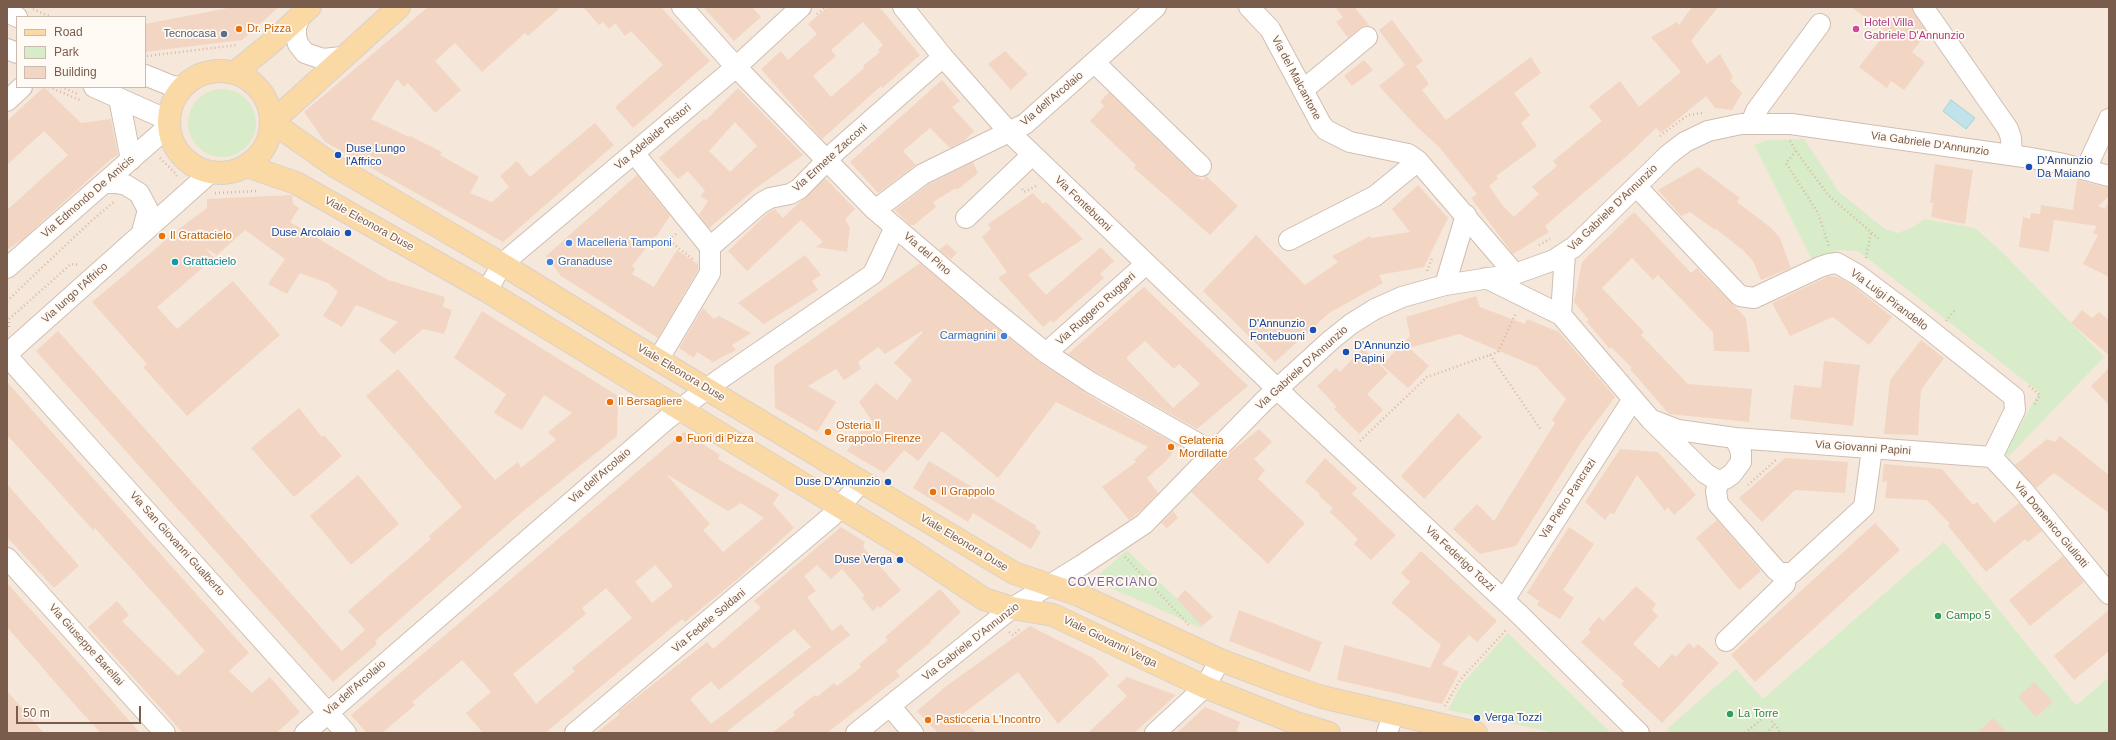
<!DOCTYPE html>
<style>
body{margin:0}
#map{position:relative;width:2116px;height:740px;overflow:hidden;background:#fdf6ec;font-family:Helvetica,sans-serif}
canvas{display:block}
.frame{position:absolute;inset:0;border:8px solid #7a5c4d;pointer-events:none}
.legend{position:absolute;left:16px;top:16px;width:130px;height:72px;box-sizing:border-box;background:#fffaf3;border:1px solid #cabbb1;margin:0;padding:5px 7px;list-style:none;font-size:12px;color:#7a5c4d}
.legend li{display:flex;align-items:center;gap:8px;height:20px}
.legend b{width:20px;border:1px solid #cabbb1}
.scale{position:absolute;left:16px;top:706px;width:125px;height:18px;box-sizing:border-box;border:2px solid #7a5c4d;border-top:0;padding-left:5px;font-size:12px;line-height:14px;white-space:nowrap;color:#7a5c4d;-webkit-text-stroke:3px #fffaf3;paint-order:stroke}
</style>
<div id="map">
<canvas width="2116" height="740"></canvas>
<div class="frame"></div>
<ul class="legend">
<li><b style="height:5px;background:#fbd9a5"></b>Road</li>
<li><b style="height:11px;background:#d8ecc9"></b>Park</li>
<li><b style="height:11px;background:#f3d5c3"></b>Building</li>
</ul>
<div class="scale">50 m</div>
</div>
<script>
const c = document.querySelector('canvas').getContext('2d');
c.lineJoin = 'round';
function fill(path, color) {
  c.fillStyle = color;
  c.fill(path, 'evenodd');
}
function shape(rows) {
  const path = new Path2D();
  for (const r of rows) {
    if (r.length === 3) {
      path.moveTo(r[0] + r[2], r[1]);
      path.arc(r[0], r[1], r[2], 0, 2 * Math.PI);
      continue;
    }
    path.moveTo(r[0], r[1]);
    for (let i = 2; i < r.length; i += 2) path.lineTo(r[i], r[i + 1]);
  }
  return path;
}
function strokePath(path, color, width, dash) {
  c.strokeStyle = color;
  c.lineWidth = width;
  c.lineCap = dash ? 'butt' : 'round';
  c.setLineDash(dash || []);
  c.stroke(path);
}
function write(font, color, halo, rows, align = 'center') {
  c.font = font + ' Helvetica,sans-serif';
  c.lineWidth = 3.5;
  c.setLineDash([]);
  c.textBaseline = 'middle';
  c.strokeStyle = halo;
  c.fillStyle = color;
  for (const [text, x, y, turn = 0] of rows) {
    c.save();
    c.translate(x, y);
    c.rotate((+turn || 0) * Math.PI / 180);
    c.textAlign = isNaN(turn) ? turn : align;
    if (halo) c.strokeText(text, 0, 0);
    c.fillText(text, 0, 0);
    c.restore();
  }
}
fill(shape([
 [7,7,2109,7,2109,677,2076,705,1944,543,1790,733,7,733],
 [17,17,145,17,145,87,17,87]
]), '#f5e8da');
fill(shape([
 [222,123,34],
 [1804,139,1839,192,1885,229,1898,233,1913,227,1925,219,1975,228,2001,251,2104,357,2008,457,2005,453,2039,392,1858,251,1840,250,1812,259,1754,145,1768,140],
 [1944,542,2076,705,2109,677,2109,733,1671,733,1667,729,1736,669,1763,699],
 [1127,550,1177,599,1202,626,1201,628,1093,580],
 [1508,633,1610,732,1610,733,1556,733,1448,710,1462,684]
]), '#d8ecc9');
const water = shape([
 [1951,100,1975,118,1966,129,1943,111,1951,100]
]);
fill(water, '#bfe3e8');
strokePath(water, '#a5d3da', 1);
fill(shape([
 [233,7,279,7,242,40,145,52,145,24],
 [428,7,561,7,528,36,525,33,482,72,455,43,435,61,461,90,435,113,408,83,404,87,397,79,371,119,409,137,410,136,442,152,440,155,479,177,470,193,492,202,509,187,500,176,517,161,530,177,595,123,614,145,503,242,325,142,304,112],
 [583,7,661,7,710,61,633,128,615,107,663,65,631,31,625,36,615,23,609,29,603,22,599,25],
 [703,7,752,7,761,17,734,41],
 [828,7,879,7,920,55,882,88,881,86,822,139,761,69,781,51,788,60,817,34,808,24],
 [863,22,883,45,878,50,880,52,863,66,864,68,831,97,813,76,836,56,831,50],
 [1335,7,1354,7,1369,25,1360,28,1348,38,1336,22,1343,17],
 [1692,7,1718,7,1691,41,1707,64,1720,54,1733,77,1730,80,1742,93,1732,110,1715,108,1706,96,1661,133,1656,128,1628,155,1545,226,1549,232,1513,254,1471,198,1477,194,1439,147,1417,127,1379,86,1405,65,1379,30,1392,20,1423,61,1416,66,1429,84,1422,90,1446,120,1531,57,1541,73,1514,93,1530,115,1521,123,1537,146,1496,176,1498,178,1489,186,1503,206,1514,217,1539,194,1532,187,1557,166,1553,161,1602,121,1589,106,1620,81,1639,107,1681,72,1651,37,1677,22,1679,25],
 [1851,7,1912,8,1927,33,1912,52,1925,62,1904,90,1891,81,1887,88,1859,67,1886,32],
 [1005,51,1028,74,1011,90,988,64],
 [1364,60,1373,70,1352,86,1344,76],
 [942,80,960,101,952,107,974,131,964,141,950,148,930,128,903,151,916,165,878,193,850,162],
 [44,87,81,123,111,119,118,155,111,159,23,239,7,250,7,210,68,155,44,131,7,165,7,121],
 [738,88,803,155,756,188,709,228,699,215,708,201,700,196,705,191,688,171,678,179,659,158,704,119,706,120],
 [735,122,757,146,730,172,709,151],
 [1109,92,1193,174,1203,180,1206,176,1238,206,1210,235,1134,168,1136,165,1090,121,1104,106,1100,102],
 [973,162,978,173,957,190,956,188,933,202,936,207,914,225,910,225,895,210,929,184],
 [1935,164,1973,170,1965,224,1931,217,1933,203,1930,203],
 [1698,167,1740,198,1737,202,1770,227,1780,238,1791,268,1761,280,1753,261,1744,251,1716,229,1715,230,1690,212,1681,216,1658,190],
 [637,175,670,216,656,237,655,236,632,266,635,269,632,274,654,287,677,250,698,264,698,270,658,338,561,276,546,256],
 [825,178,855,209,845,219,850,228,847,252,816,247,823,242,801,220,747,271,728,251,769,212,775,209,783,218],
 [2077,180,2109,188,2109,196,2098,206,2105,209,2109,202,2109,277,2083,264,2098,235,2093,233,2097,226,2054,220,2049,252,2019,247,2023,217,2030,219,2031,213,2040,214,2041,205,2073,210],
 [1418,185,1448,218,1424,267,1379,275,1383,283,1329,313,1275,362,1203,291,1256,235,1305,285,1338,262,1332,256,1370,236,1371,238,1410,232,1392,209],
 [1033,193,1043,204,1046,202,1083,239,1028,275,1046,295,1101,247,1114,261,1100,274,1104,278,1053,323,1051,320,1043,327,998,278,1007,272,982,237,991,229,988,224],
 [292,195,293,204,299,208,290,222,388,280,445,297,443,307,452,310,444,334,423,329,394,354,379,340,398,322,356,305,342,327,323,316,338,292,328,283,300,273,287,294,268,284,285,259,245,230,217,255,205,248,214,258,157,307,177,329,233,281,280,335,187,416,143,367,147,364,92,302,184,225,207,208,207,199],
 [1634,212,1691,273,1697,268,1746,318,1750,352,1714,351,1713,332,1658,275,1653,280,1632,258,1602,288,1644,332,1641,335,1688,384,1752,389,1749,422,1669,414,1630,369,1632,368,1611,347,1610,349,1586,321,1589,320,1574,302,1582,262],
 [947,244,957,253,951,259,939,250],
 [805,255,821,275,812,281,818,290,764,324,738,303],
 [920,263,1040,363,1103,404,1178,445,1167,460,1147,478,1158,493,1145,507,1129,520,1102,487,1136,462,1134,460,1148,447,1056,402,998,478,942,431,918,461,904,450,884,473,847,451,868,421,874,424,859,402,876,383,897,400,912,380,894,363,923,332,922,331,885,354,878,347,858,362,861,369,844,380,836,369,808,386,836,402,817,432,775,408,774,366],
 [1829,276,1838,277,1852,285,1892,317,1869,345,1833,317,1790,336,1772,303],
 [1144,287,1248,386,1197,429,1096,372,1068,354],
 [1145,341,1174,369,1179,364,1200,384,1173,408,1126,358],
 [1476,296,1480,307,1525,324,1527,319,1559,332,1615,397,1582,441,1516,546,1480,554,1453,529,1477,504,1494,521,1555,423,1552,420,1566,399,1537,367,1459,334,1409,348,1429,366,1408,388,1382,365,1410,336,1406,317],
 [703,308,714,319,719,316,751,333,732,345,736,350,713,362,697,352,694,358,679,348],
 [2082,310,2092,318,2099,312,2109,320,2109,355,2071,323],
 [482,311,618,396,617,436,521,513,375,641,377,644,333,682,36,351,58,331,342,651,365,630,348,611,431,539,429,536,462,507,366,396,398,369,495,480,518,462,521,468,556,440,548,432,572,413,544,395,522,430,494,413,506,394,454,358],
 [1921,340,1944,358,1921,390,1918,435,1884,434,1890,380],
 [1363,348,1388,373,1367,394,1383,410,1359,434,1334,409,1337,407,1317,386,1336,368,1340,372],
 [1824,361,1860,365,1853,426,1790,419,1794,385,1821,388],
 [2109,368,2109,405,2091,386],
 [7,382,249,653,229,671,252,693,270,677,300,712,276,733,183,733,88,627,117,601,129,615,122,621,178,676,205,651,95,528,93,530,7,435],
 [299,408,322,437,324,435,342,456,294,497,251,448],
 [1458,413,1482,437,1424,499,1401,476],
 [1259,429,1272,442,1254,459,1265,470,1258,479,1305,523,1268,564,1191,492,1232,451],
 [684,432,720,455,718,459,779,494,773,504,794,528,740,577,685,622,682,619,545,733,483,733,466,713,491,692,462,660,412,702,415,705,382,733,367,733,351,715],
 [666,474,728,511,741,503,764,518,723,552,703,530,710,524],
 [655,565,673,586,652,603,635,582],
 [606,588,632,618,572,668,575,671,536,704,513,674,586,614,582,608],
 [2060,436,2109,475,2109,513,2054,473,2036,488,2015,465,2047,439,2055,442],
 [1620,449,1658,452,1696,495,1674,515,1668,507,1665,511,1637,475,1614,514,1610,513,1605,520,1585,502],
 [1325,458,1357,488,1352,494,1396,535,1371,560,1354,544,1358,539,1330,512,1333,508,1319,496,1320,494,1305,482],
 [1785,458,1848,462,1845,493,1795,490,1762,522,1739,498],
 [929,461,1037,526,1035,528,1041,532,1031,549,973,513,968,522,913,488],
 [1884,464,1942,469,1973,505,1977,502,1994,523,2019,503,2042,531,2028,542,2025,539,1986,572,1948,526,1950,524,1927,500,1885,498,1887,481,1882,482],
 [358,475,399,524,351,565,310,516],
 [7,484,79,566,54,588,7,537],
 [1173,511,1178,518,1167,528,1161,523],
 [1717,520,1761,571,1739,590,1696,538],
 [1875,523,1900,550,1755,682,1731,655],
 [841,527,865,542,863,547,901,590,880,608,878,606,873,611,862,598,865,596,842,569,831,579,817,565,804,576,816,591,807,597,832,631,841,624,850,635,725,733,596,733,620,714,618,712,707,642,713,649,761,608,754,601],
 [794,629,811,647,711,724,690,699,711,681,719,690],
 [1569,527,1594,544,1563,590,1574,598,1560,619,1537,605,1539,601,1527,593],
 [1421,551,1497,621,1477,642,1469,635,1442,664,1459,672,1442,704,1337,680,1344,645,1430,668,1441,645,1391,603,1410,582,1401,573],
 [2063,556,2084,582,2030,626,2009,600],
 [7,583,77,661,140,733,101,733,76,706,7,627],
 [1636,586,1656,604,1652,610,1658,616,1633,644,1659,668,1672,654,1676,657,1689,643,1694,648,1698,644,1719,663,1662,723,1621,684,1624,681,1581,642,1591,632,1588,630,1599,617,1603,621],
 [940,589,961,612,930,641,931,642,896,671,900,676,827,733,772,733,795,715,793,712,815,695,817,697,834,683,837,686,861,667,859,664,888,640,885,637],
 [1185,590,1213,617,1202,626,1177,599],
 [1239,610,1322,642,1310,672,1229,641],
 [2109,610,2109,651,2074,680,2054,656],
 [1030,626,1093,658,1109,675,1058,724,1018,672,960,716,976,733,938,733,917,711,945,687],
 [1127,677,1176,695,1134,733,1088,733,1127,696,1117,686],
 [2034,682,2053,702,2036,717,2018,697],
 [7,691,21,707,44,733,7,733],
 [1205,707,1240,722,1236,733,1177,733],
 [1993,718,2007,733,1977,733]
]), '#f3d5c3');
const minor = shape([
 [682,7,736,67,875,210,983,302,1046,353,1090,382,1213,452],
 [903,7,943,57,1009,132,1293,404,1520,615,1639,733],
 [1249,7,1270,29,1321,124,1326,130,1350,142,1408,154,1418,161,1515,274],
 [1923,7,2008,129,2011,138,2012,155],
 [7,12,17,17],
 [301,15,296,27,296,36,298,44,305,53,323,59,342,57],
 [7,49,17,53],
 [1095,63,1201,166],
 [145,75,172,86,183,87],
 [94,87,159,116,169,125],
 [1303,90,1367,37],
 [119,98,131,160],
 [7,101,22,87],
 [1751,123,1756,111,1820,24],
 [634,153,710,247],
 [2086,169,2109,119],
 [104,183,117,183,126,185,139,193,148,210,142,232],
 [1636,186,1740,296,1754,298,1820,267,1829,264,1837,263,1858,275,1910,314,2014,397,2015,410,1992,457],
 [875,210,923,174,1025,124,1156,7],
 [966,218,1032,155],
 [1289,240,1375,196,1418,161],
 [7,268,169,126],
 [1486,278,1561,315,1651,420,1705,473,1713,478,1719,481,1725,479,1732,474,1741,462,1741,452,1735,438],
 [1445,285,1466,215],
 [487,291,502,264,736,67,801,7],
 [1561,315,1565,253],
 [1046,353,1146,264],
 [7,354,211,172],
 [7,356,346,733],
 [658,360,710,273,710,247,761,203,770,198,790,194,799,189,836,151,943,57],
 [1655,421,1678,430,1735,438,1992,457],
 [1992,457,2022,489,2109,594],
 [1719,481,1716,491,1718,504,1776,570,1780,573,1792,573,1864,507,1872,449],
 [7,558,165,733],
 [1504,600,1633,399],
 [1726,641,1785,584,1786,573],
 [890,706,913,733],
 [305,733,667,419,720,379,873,274,895,227],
 [575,733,832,516,861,482],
 [856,733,1012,608,1082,565,1144,524,1264,401,1331,340,1351,324,1375,309,1402,297,1445,285,1515,274,1554,260,1574,247,1668,155,1685,142,1708,131,1741,124,1791,124,2031,158,2059,163,2109,176],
 [1155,733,1205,687,1220,660],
 [1387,733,1393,715]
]);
const major = shape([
 [220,122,51],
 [234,73,270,44,310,7],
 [272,122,333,165,502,264,625,340,1014,573,1079,595,1220,660,1284,684,1322,697,1476,733],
 [272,122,399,7],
 [247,166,296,183,487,291,909,549,984,599,1012,608,1053,615,1205,687,1296,723,1329,733]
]);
strokePath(minor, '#d1beb0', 22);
strokePath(major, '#dad1cd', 24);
strokePath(shape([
 [33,9,51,17],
 [817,14,826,7],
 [147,56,238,45],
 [49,87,82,101],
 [61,87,78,94],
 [1660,136,1688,115,1702,113],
 [1790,141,1796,151,1786,163,1818,213,1829,247],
 [1796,151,1828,195,1879,239],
 [160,158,176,174,177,178],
 [1022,189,1024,192,1038,185],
 [215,193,258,191],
 [676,234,668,240,693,259],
 [1539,245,1550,239],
 [1866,258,1871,233],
 [1427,271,1432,258],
 [7,301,90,222,115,201],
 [1946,321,1955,310],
 [9,327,9,319,71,264,80,265],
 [1490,355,1541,430],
 [2029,386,2040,395,2034,405],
 [1360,441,1427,377,1498,352,1516,313],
 [1748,485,1777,459],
 [1125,557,1190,626],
 [1009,632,1013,635,1021,628],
 [1445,706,1460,680,1507,629],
 [1745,733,1767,715,1781,733],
 [1766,733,1775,725]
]), '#d9b8a5', 2.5, [1, 3]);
strokePath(minor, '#fff', 20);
strokePath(major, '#fbd9a5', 22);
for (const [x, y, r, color] of [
 [239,29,4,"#e8710a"],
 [1856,29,4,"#d1479c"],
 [224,34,4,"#5c6f8a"],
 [338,155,4,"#1a4fb4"],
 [2029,167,4,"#1a4fb4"],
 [348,233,4,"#1a4fb4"],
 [162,236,4,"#e8710a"],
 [569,243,4,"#3f7fe0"],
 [175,262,4,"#0f9aa8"],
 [550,262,4,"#3f7fe0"],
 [1313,330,4,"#1a4fb4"],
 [1004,336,4,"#3f7fe0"],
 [1346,352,4,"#1a4fb4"],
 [610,402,4,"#e8710a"],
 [828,432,4,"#e8710a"],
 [679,439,4,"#e8710a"],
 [1171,447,4,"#e8710a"],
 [888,482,4,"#1a4fb4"],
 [933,492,4,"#e8710a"],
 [900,560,4,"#1a4fb4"],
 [1938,616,4,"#2e9e5b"],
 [1730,714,4,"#2e9e5b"],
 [1477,718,4,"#1a4fb4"],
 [928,720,4,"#e8710a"]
]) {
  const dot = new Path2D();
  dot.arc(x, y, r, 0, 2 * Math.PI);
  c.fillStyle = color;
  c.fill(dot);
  strokePath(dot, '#fffaf3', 1.5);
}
write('11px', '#b23c85', '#fffaf3', [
 ["Hotel Villa",1864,23],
 ["Gabriele D'Annunzio",1864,36]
], 'left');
write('11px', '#c56008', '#fffaf3', [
 ["Dr. Pizza",247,29],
 ["Il Grattacielo",170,236],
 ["Il Bersagliere",618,402],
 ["Osteria Il",836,426],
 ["Grappolo Firenze",836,439],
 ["Fuori di Pizza",687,439],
 ["Gelateria",1179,441],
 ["Mordilatte",1179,454],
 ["Il Grappolo",941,492],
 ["Pasticceria L'Incontro",936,720]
], 'left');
write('11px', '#4e5e75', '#fffaf3', [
 ["Tecnocasa",216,34]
], 'right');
write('11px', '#7a5c4d', '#fffaf3', [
 ["Via del Malcantone",1296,78,62],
 ["Via dell'Arcolaio",1052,99,-40],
 ["Via Adelaide Ristori",653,137,-40],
 ["Via Gabriele D'Annunzio",1930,144,8],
 ["Via Ermete Zacconi",830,158,-42],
 ["Via Edmondo De Amicis",88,197,-41],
 ["Via Fontebuoni",1083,204,44],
 ["Via Gabriele D'Annunzio",1613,208,-44],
 ["Viale Eleonora Duse",369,224,29],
 ["Via del Pino",927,254,41],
 ["Via lungo l'Affrico",75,293,-42],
 ["Via Luigi Pirandello",1889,300,37],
 ["Via Ruggero Ruggeri",1096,309,-42],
 ["Via Gabriele D'Annunzio",1302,368,-42],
 ["Viale Eleonora Duse",681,373,31],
 ["Via Giovanni Papini",1863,448,4],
 ["Via dell'Arcolaio",600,476,-41],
 ["Via Pietro Pancrazi",1568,499,-57],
 ["Via Domenico Giuliotti",2051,525,50],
 ["Viale Eleonora Duse",964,543,31],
 ["Via San Giovanni Gualberto",177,544,48],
 ["Via Federigo Tozzi",1460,559,43],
 ["Via Fedele Soldani",709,621,-40],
 ["Via Gabriele D'Annunzio",971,642,-38],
 ["Viale Giovanni Verga",1110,642,26],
 ["Via Giuseppe Barellai",86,645,48],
 ["Via dell'Arcolaio",355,688,-41]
]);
write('11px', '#164399', '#fffaf3', [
 ["Duse Lungo",346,149],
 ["l'Affrico",346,162],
 ["D'Annunzio",2037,161],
 ["Da Maiano",2037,174],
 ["Duse Arcolaio",340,233,"right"],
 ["D'Annunzio",1305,324,"right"],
 ["Fontebuoni",1305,337,"right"],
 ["D'Annunzio",1354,346],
 ["Papini",1354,359],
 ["Duse D'Annunzio",880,482,"right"],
 ["Duse Verga",892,560,"right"],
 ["Verga Tozzi",1485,718]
], 'left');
write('11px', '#366cbe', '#fffaf3', [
 ["Macelleria Tamponi",577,243],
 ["Granaduse",558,262],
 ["Carmagnini",996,336,"right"]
], 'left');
write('11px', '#0d838f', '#fffaf3', [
 ["Grattacielo",183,262]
], 'left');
write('11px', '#27864d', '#fffaf3', [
 ["Campo 5",1946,616],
 ["La Torre",1738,714]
], 'left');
c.letterSpacing = '1px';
write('12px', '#846695', '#fffaf3', [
 ["COVERCIANO",1113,583]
]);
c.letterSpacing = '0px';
</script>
